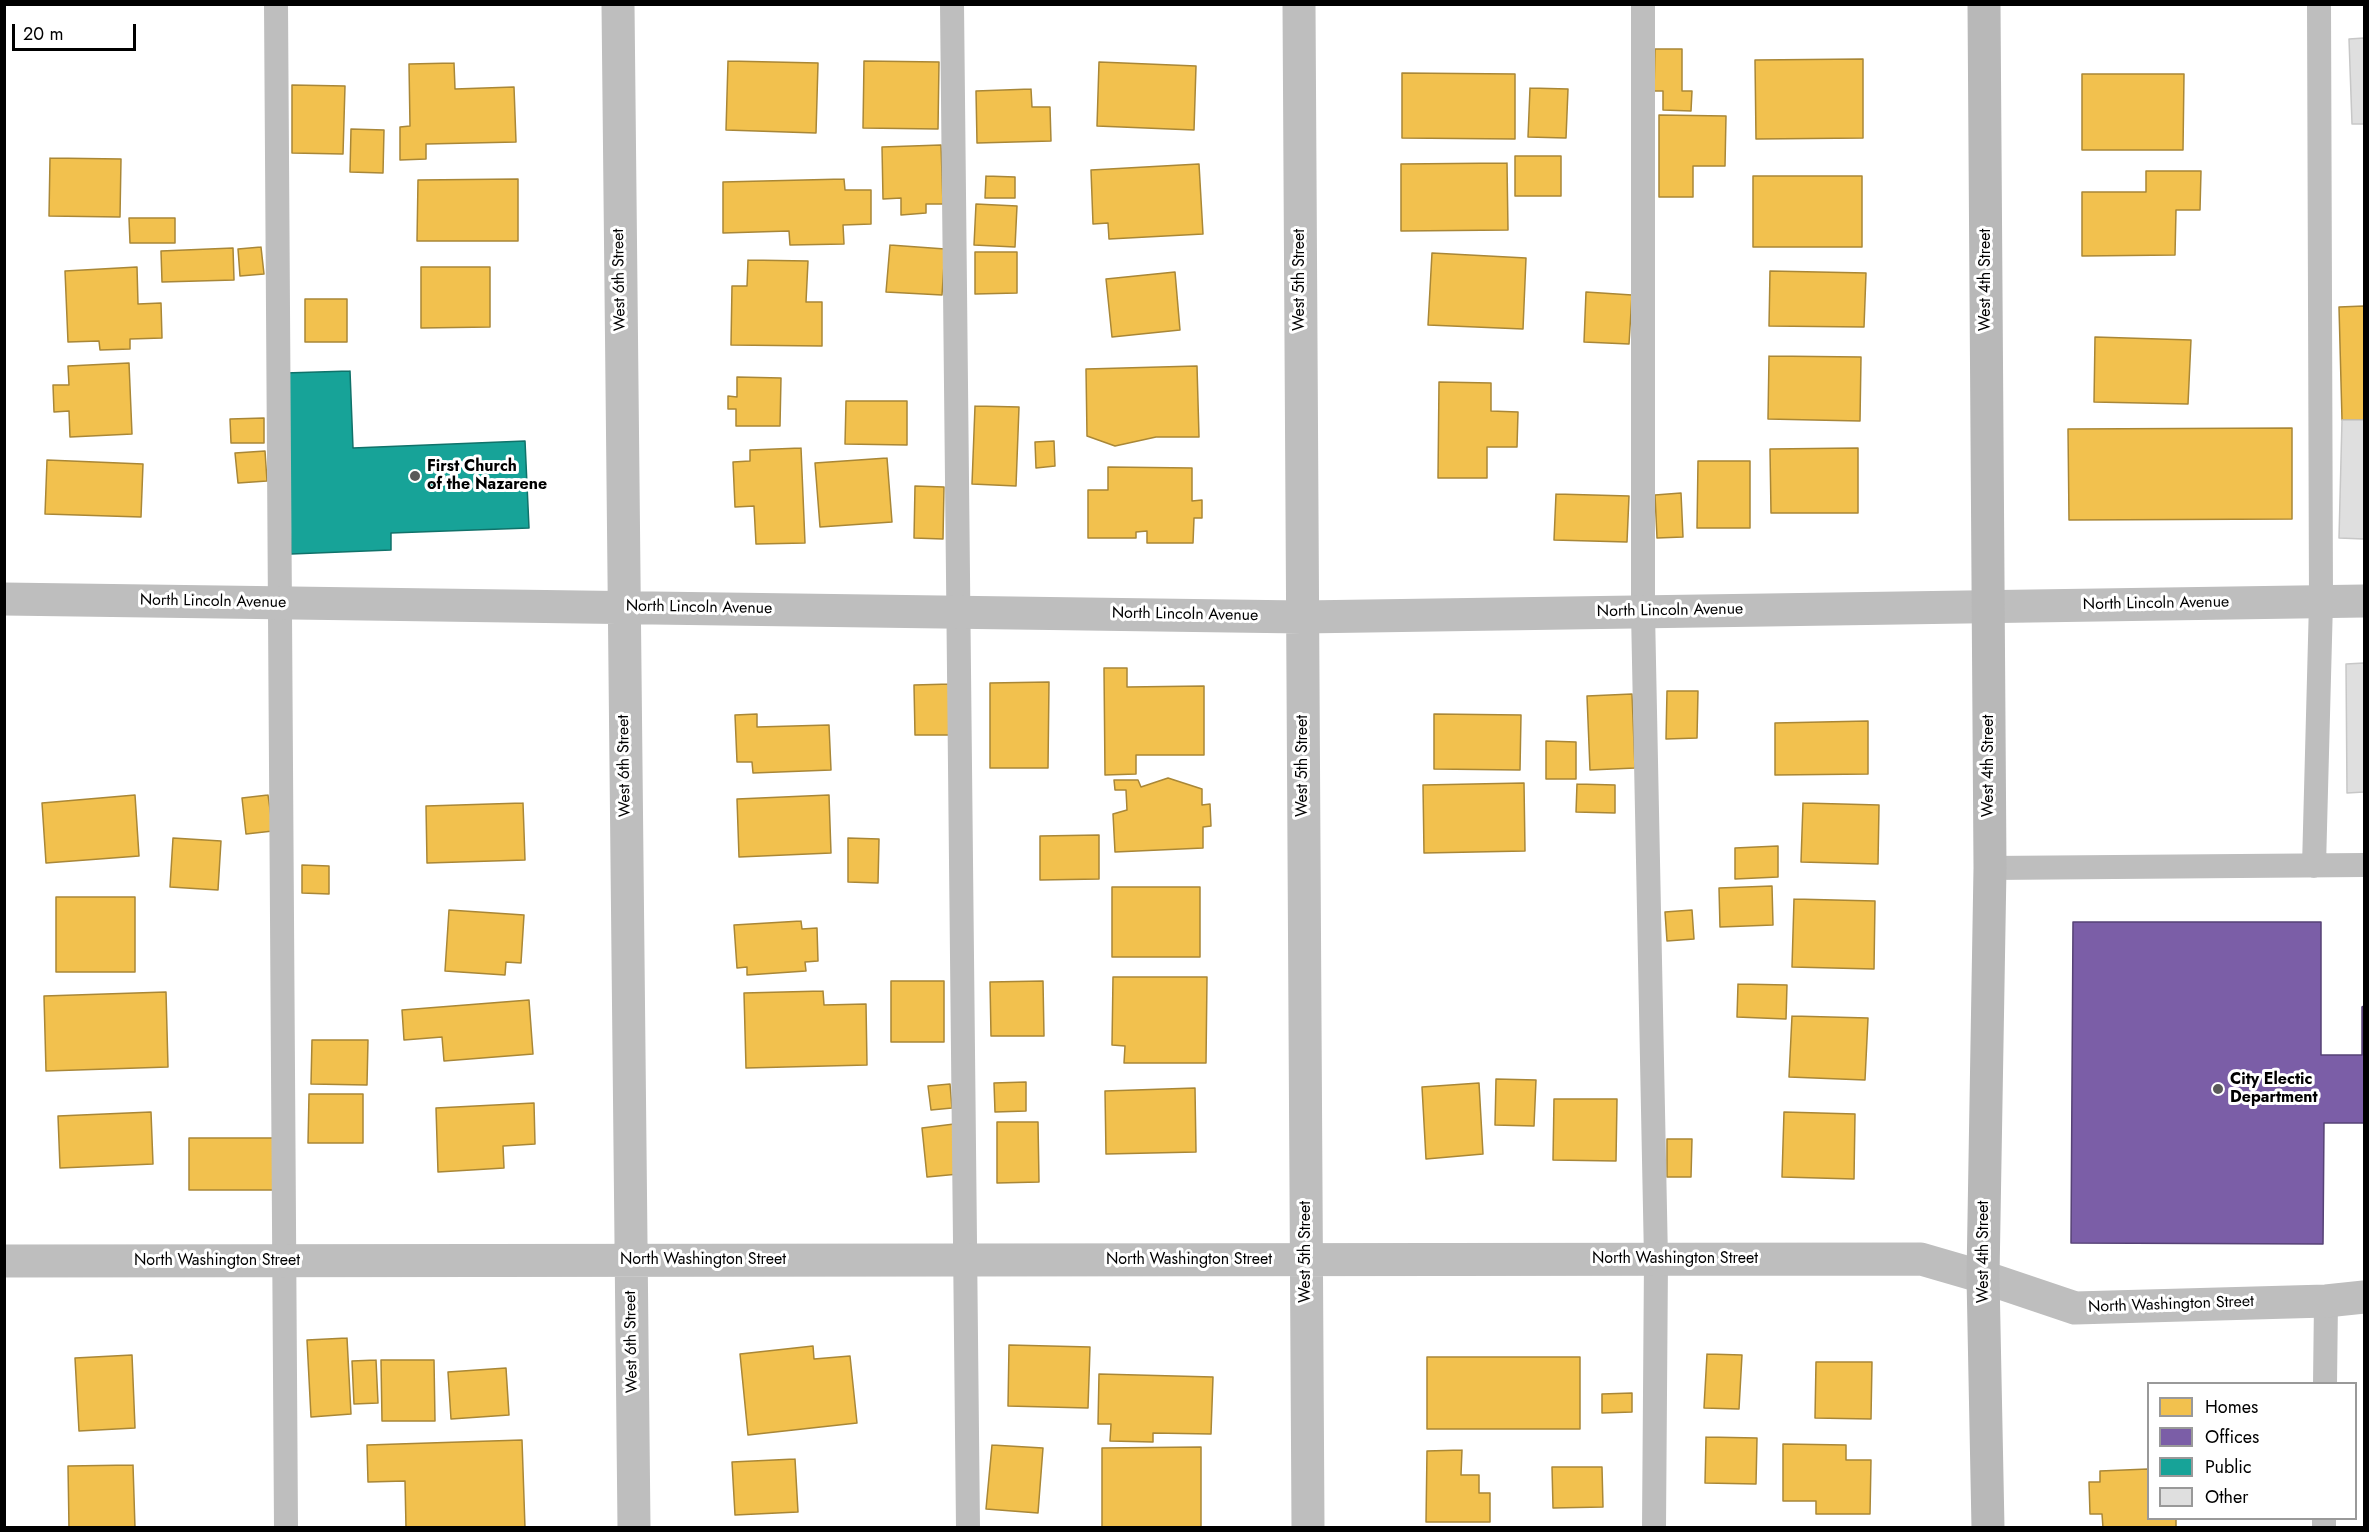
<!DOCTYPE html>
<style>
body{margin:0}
#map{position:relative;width:2369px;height:1532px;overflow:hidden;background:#fff;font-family:Jost,sans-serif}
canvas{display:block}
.frame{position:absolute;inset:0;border:6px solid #000;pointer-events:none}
.legend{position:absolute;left:2147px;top:1382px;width:210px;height:138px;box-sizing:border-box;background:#fff;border:2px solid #999;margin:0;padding:8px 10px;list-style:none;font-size:18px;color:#000}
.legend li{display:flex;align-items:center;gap:12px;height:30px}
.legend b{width:30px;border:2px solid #999}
.scale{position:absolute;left:12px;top:24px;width:124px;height:27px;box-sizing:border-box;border:3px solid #000;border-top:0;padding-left:8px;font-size:18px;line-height:21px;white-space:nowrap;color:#000;-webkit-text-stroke:4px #fff;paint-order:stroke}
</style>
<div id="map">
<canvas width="2369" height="1532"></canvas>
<div class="frame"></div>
<ul class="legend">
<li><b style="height:16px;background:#f2c14e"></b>Homes</li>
<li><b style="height:16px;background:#7b5ea7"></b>Offices</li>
<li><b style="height:16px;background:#17a398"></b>Public</li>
<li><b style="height:16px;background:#dfdfdf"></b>Other</li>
</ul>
<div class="scale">20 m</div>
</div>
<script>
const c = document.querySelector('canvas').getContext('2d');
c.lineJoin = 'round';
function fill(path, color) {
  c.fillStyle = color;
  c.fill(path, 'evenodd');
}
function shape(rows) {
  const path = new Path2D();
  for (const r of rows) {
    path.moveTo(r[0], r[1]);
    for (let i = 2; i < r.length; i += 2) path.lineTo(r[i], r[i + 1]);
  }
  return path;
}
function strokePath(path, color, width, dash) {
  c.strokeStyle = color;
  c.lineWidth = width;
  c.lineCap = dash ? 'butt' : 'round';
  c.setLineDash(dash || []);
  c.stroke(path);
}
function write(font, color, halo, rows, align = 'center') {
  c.font = font + ' Jost,sans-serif';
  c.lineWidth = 6;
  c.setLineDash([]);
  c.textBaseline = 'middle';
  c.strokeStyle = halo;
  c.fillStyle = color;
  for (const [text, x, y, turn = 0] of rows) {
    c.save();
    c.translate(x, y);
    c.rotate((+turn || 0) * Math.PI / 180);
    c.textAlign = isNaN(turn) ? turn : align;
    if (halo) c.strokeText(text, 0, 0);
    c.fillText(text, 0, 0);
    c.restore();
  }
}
const homes = shape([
 [1655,49,1682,49,1682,91,1692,91,1691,111,1663,110,1663,91,1654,91,1655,49],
 [1863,59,1863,138,1756,139,1755,60,1863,59],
 [728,61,818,63,816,133,726,130,728,61],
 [864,61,939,62,938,129,863,128,864,61],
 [1099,62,1196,66,1194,130,1097,126,1099,62],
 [454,63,455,89,514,87,516,142,426,144,426,159,400,160,400,127,410,126,409,64,454,63],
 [1402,73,1515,74,1515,139,1402,138,1402,73],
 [2082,74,2184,74,2183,150,2082,150,2082,74],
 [292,85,345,86,343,154,292,153,292,85],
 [1530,88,1568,89,1566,138,1528,137,1530,88],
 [1031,89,1032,107,1050,107,1051,141,977,143,976,91,1031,89],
 [1659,115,1726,116,1725,166,1693,166,1693,197,1659,197,1659,115],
 [351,129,384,130,383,173,350,172,351,129],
 [941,145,943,204,926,204,926,213,901,215,901,198,883,199,882,147,941,145],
 [1515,156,1561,156,1561,196,1515,196,1515,156],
 [50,158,121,159,120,217,49,216,50,158],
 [1507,163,1508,230,1401,231,1401,164,1507,163],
 [1199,164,1203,234,1109,239,1108,223,1093,224,1091,170,1199,164],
 [2146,171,2201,171,2200,210,2176,210,2175,255,2082,256,2082,192,2146,192,2146,171],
 [986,176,1015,177,1015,198,985,198,986,176],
 [1753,176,1862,176,1862,247,1753,247,1753,176],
 [518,179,518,241,417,241,418,180,518,179],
 [844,179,845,190,871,190,871,224,843,225,844,244,790,245,789,231,723,233,723,182,844,179],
 [976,204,1017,206,1015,247,974,245,976,204],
 [129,218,175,218,175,243,130,243,129,218],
 [890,245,945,249,942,295,886,292,890,245],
 [261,247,264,274,240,276,238,249,261,247],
 [233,248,234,280,162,282,161,251,233,248],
 [975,252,1017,252,1017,293,975,294,975,252],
 [1432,253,1526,258,1523,329,1428,325,1432,253],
 [748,260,808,261,806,302,822,302,822,346,731,345,732,286,747,286,748,260],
 [137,267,138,304,161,303,162,338,130,339,130,349,100,350,99,341,68,342,65,271,137,267],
 [421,267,490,267,490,327,421,328,421,267],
 [1770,271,1866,273,1864,327,1769,326,1770,271],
 [1175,272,1180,330,1112,337,1106,279,1175,272],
 [1586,292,1632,295,1629,344,1584,342,1586,292],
 [305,299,347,299,347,342,305,342,305,299],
 [2364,306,2364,420,2342,420,2339,307,2364,306],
 [2095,337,2191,340,2188,404,2094,402,2095,337],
 [1769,356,1861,357,1860,421,1768,419,1769,356],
 [129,363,132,434,70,437,69,411,54,412,53,385,69,385,68,366,129,363],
 [1197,366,1199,437,1156,437,1115,446,1087,436,1086,369,1197,366],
 [737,377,781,378,780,426,736,426,736,409,728,409,728,396,737,397,737,377],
 [1439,382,1491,383,1491,411,1518,412,1517,447,1487,447,1487,478,1438,478,1439,382],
 [846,401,907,401,907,445,845,444,846,401],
 [975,406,1019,407,1016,486,972,484,975,406],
 [264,418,264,443,231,443,230,419,264,418],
 [2292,428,2292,519,2069,520,2068,429,2292,428],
 [1054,441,1055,466,1036,468,1035,442,1054,441],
 [801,448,805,543,756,544,754,506,735,507,733,462,750,461,750,450,801,448],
 [1858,448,1858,513,1771,513,1770,449,1858,448],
 [265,451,267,481,238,483,235,453,265,451],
 [887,458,892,522,820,527,815,463,887,458],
 [47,460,143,464,141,517,45,514,47,460],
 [1698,461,1750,461,1750,528,1697,528,1698,461],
 [1108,467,1192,468,1192,501,1202,500,1202,518,1194,518,1193,543,1147,543,1147,531,1136,532,1136,538,1088,538,1088,490,1108,490,1108,467],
 [915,486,944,487,943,539,914,538,915,486],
 [1681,493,1683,537,1657,538,1655,495,1681,493],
 [1556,494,1629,496,1627,542,1554,540,1556,494],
 [1104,668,1127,668,1127,687,1204,686,1204,755,1136,755,1136,774,1105,775,1104,668],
 [1049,682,1048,768,990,768,990,683,1049,682],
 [951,684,953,735,915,735,914,685,951,684],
 [1667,691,1698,691,1697,738,1666,739,1667,691],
 [1632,694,1635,768,1590,770,1587,696,1632,694],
 [757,714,757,727,829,725,831,770,753,773,752,762,737,762,735,715,757,714],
 [1434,714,1521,715,1520,770,1434,769,1434,714],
 [1868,721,1868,774,1775,775,1775,723,1868,721],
 [1546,741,1576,742,1576,779,1546,779,1546,741],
 [1168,778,1202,789,1202,805,1210,804,1211,826,1203,827,1203,848,1115,852,1113,814,1127,810,1126,790,1115,790,1114,780,1138,780,1141,787,1168,778],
 [1524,783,1525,851,1424,853,1423,785,1524,783],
 [1577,784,1615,785,1615,813,1576,812,1577,784],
 [135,795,139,856,46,863,42,803,135,795],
 [268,795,273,831,246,834,242,798,268,795],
 [829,795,831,853,739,857,737,799,829,795],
 [523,803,525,860,427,863,426,806,523,803],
 [1803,803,1879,805,1878,864,1801,862,1803,803],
 [1099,835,1099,879,1040,880,1040,836,1099,835],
 [173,838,221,841,218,890,170,887,173,838],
 [848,838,879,839,878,883,848,882,848,838],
 [1778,846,1778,877,1735,879,1735,848,1778,846],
 [302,865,329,866,329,894,302,893,302,865],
 [1772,886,1773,925,1720,927,1719,888,1772,886],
 [1112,887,1200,887,1200,957,1112,957,1112,887],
 [56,897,135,897,135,972,56,972,56,897],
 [1794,899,1875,901,1874,969,1792,967,1794,899],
 [449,910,524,915,521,963,506,962,505,975,445,971,449,910],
 [1692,910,1694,939,1667,941,1665,912,1692,910],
 [801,921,802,929,817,928,818,961,805,962,806,971,747,975,747,967,737,968,734,925,801,921],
 [1113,977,1207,977,1206,1063,1124,1063,1125,1046,1112,1045,1113,977],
 [891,981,944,981,944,1042,891,1042,891,981],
 [1043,981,1044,1036,991,1036,990,982,1043,981],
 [1738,984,1787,985,1786,1019,1737,1017,1738,984],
 [823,991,824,1005,866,1004,867,1065,746,1068,744,993,823,991],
 [166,992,168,1067,46,1071,44,996,166,992],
 [529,1000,533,1054,444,1061,442,1037,404,1040,402,1010,529,1000],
 [1792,1016,1868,1018,1865,1080,1789,1077,1792,1016],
 [312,1040,368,1040,367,1085,311,1084,312,1040],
 [1496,1079,1536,1080,1534,1126,1495,1125,1496,1079],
 [1026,1082,1026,1111,995,1112,994,1083,1026,1082],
 [1479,1083,1483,1154,1426,1159,1422,1087,1479,1083],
 [950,1084,952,1108,931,1110,928,1086,950,1084],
 [1195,1088,1196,1152,1106,1154,1105,1091,1195,1088],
 [309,1094,363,1094,363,1143,308,1143,309,1094],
 [1554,1099,1617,1099,1616,1161,1553,1160,1554,1099],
 [534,1103,535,1144,503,1146,504,1168,438,1172,436,1108,534,1103],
 [151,1112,153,1164,60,1168,58,1116,151,1112],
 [1784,1112,1855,1114,1854,1179,1782,1177,1784,1112],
 [997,1122,1038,1122,1039,1182,997,1183,997,1122],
 [954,1124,959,1174,927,1177,922,1128,954,1124],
 [189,1138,274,1138,273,1190,189,1190,189,1138],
 [1667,1139,1692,1139,1691,1177,1667,1177,1667,1139],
 [347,1338,351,1414,311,1417,307,1340,347,1338],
 [1009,1345,1090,1347,1088,1408,1008,1406,1009,1345],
 [813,1346,814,1359,850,1356,857,1423,748,1435,740,1354,813,1346],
 [1707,1354,1742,1355,1739,1409,1704,1408,1707,1354],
 [132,1355,135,1428,79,1431,75,1358,132,1355],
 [1427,1357,1580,1357,1580,1429,1427,1429,1427,1357],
 [376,1360,378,1403,354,1404,352,1361,376,1360],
 [381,1360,434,1360,435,1421,382,1421,381,1360],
 [1816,1362,1872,1362,1871,1419,1815,1418,1816,1362],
 [506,1368,509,1415,451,1419,448,1372,506,1368],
 [1099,1374,1213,1377,1211,1434,1153,1433,1153,1442,1110,1441,1111,1424,1098,1424,1099,1374],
 [1632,1393,1632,1412,1602,1413,1602,1394,1632,1393],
 [1706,1437,1757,1438,1756,1484,1705,1483,1706,1437],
 [522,1440,525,1528,406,1528,405,1481,368,1482,367,1445,522,1440],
 [1783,1444,1846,1445,1846,1460,1871,1460,1870,1514,1816,1514,1816,1501,1783,1501,1783,1444],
 [992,1445,1043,1448,1038,1513,986,1509,992,1445],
 [1201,1447,1201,1528,1102,1528,1102,1448,1201,1447],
 [1462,1450,1461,1475,1479,1475,1479,1493,1490,1493,1490,1522,1426,1522,1427,1451,1462,1450],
 [795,1459,798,1512,735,1515,732,1462,795,1459],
 [133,1465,135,1528,69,1528,68,1466,133,1465],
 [1552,1467,1602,1467,1603,1507,1553,1508,1552,1467],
 [2148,1469,2148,1518,2176,1518,2176,1527,2103,1528,2102,1514,2090,1514,2089,1482,2100,1482,2100,1471,2148,1469]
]);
fill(homes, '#f2c14e');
strokePath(homes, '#a98737', 1.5);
const offices = shape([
 [2073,922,2321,922,2321,1055,2362,1055,2362,1007,2364,1006,2364,1123,2324,1123,2323,1244,2071,1243,2073,922]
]);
fill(offices, '#7b5ea7');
strokePath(offices, '#564275', 1.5);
const public = shape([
 [350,371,353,448,525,441,529,528,391,533,391,550,291,554,285,373,350,371]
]);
fill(public, '#17a398');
strokePath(public, '#10726a', 1.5);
const building = shape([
 [2364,38,2364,124,2352,124,2349,39,2364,38],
 [2342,420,2364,420,2364,539,2339,538,2342,420],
 [2364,663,2364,792,2347,793,2346,664,2364,663]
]);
fill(building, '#dfdfdf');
strokePath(building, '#c7c7c7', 1.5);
strokePath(shape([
 [276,4,286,1528],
 [952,4,968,1528],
 [1643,4,1643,612,1656,1259,1654,1528],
 [2314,866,2321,602,2319,4],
 [1990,868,2364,865],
 [2325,1384,2326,1301],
 [2324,1528,2324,1518]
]), '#bebebe', 24);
strokePath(shape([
 [618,4,634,1528],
 [1299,4,1308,1528],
 [4,599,1302,617,2364,601],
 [4,1261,1921,1259,1983,1277,2075,1308,2326,1301,2364,1297]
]), '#bebebe', 33);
strokePath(shape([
 [1984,4,1990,868,1983,1277,1988,1528]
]), '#b8b8b8', 33);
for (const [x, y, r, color] of [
 [415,476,6,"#595959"],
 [2218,1089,6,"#595959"]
]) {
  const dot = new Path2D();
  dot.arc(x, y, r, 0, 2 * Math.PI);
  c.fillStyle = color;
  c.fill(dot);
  strokePath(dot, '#fff', 2);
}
write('16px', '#000', '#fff', [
 ["West 6th Street",620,280,-91],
 ["West 5th Street",1300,280,-90],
 ["West 4th Street",1986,280,-90],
 ["North Lincoln Avenue",213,602,1],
 ["North Lincoln Avenue",2156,604,-1],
 ["North Lincoln Avenue",699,608,1],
 ["North Lincoln Avenue",1670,611,-1],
 ["North Lincoln Avenue",1185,615,1],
 ["West 6th Street",625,766,-91],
 ["West 5th Street",1303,766,-90],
 ["West 4th Street",1989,766,-90],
 ["West 5th Street",1306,1252,-90],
 ["West 4th Street",1984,1252,-90],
 ["North Washington Street",1675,1259],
 ["North Washington Street",703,1260],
 ["North Washington Street",1189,1260],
 ["North Washington Street",217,1261],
 ["North Washington Street",2171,1305,-2],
 ["West 6th Street",632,1342,-91]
]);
write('bold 16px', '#000', '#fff', [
 ["First Church",427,467],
 ["of the Nazarene",427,485],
 ["City Electic",2230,1080],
 ["Department",2230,1098]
], 'left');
</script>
